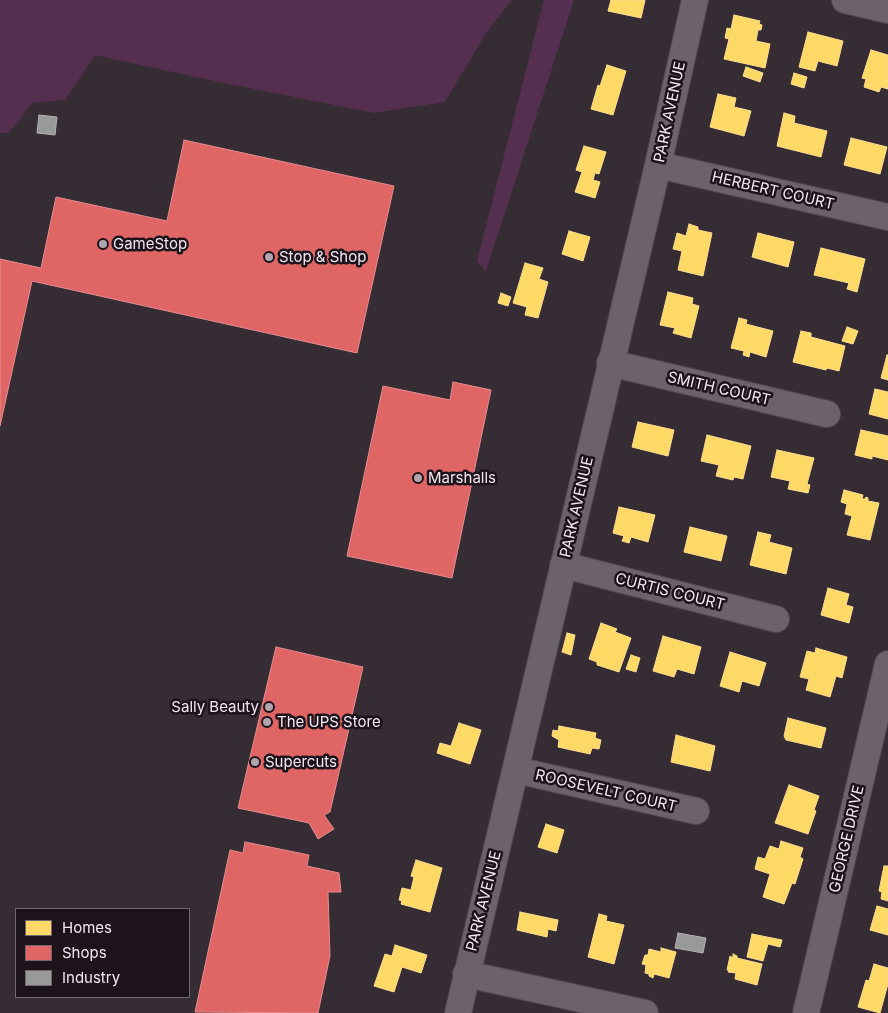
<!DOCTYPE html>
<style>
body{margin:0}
#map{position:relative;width:888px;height:1013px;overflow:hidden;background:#362c34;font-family:Inter,sans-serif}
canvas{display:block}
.legend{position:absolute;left:15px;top:908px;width:175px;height:90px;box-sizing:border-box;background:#1c141a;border:1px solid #726870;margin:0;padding:6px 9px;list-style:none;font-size:15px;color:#f3e7f1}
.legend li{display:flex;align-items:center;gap:10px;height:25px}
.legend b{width:25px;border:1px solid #726870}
</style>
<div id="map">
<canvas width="888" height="1013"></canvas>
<ul class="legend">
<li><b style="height:14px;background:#ffd966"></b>Homes</li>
<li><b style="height:14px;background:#e06666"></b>Shops</li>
<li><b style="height:14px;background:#999"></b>Industry</li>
</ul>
</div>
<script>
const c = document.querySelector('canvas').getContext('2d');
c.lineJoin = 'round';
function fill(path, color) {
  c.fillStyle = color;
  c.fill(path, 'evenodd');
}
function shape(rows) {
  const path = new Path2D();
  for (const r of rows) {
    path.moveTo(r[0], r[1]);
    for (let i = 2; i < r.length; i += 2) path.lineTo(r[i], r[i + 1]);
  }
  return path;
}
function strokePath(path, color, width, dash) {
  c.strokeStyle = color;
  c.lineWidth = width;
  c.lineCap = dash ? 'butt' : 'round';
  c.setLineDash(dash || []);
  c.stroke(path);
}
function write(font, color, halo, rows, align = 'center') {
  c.font = font + ' Inter,sans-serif';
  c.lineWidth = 5;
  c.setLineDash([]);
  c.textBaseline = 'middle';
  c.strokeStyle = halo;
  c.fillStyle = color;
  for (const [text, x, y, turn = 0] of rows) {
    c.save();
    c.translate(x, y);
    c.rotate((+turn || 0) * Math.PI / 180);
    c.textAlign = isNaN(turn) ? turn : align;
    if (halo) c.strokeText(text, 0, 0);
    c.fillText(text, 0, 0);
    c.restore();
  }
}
fill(shape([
 [0,0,512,0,488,30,445,102,374,113,209,80,95,55,65,100,32,103,20,120,8,133,0,133],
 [544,0,574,0,486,271,477,261]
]), '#542f4f');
const homes = shape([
 [611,0,645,0,641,18,608,11,611,0],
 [734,15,760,21,759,24,762,25,761,30,758,30,756,41,770,44,765,68,724,59,729,39,725,38,727,28,731,29,734,15],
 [808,32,843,41,837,66,818,61,815,71,799,67,808,32],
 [871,50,888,55,888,89,881,87,879,92,864,87,866,79,862,78,871,50],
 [607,65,626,71,613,115,591,109,598,85,600,86,607,65],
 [746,67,763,73,760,82,743,76,746,67],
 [794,73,807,77,804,88,791,84,794,73],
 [718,94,736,98,734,107,751,111,744,136,710,127,718,94],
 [784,113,795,116,794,123,827,131,821,157,777,146,784,113],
 [851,138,887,147,880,174,844,165,851,138],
 [584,146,606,152,599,174,595,173,593,180,600,182,595,198,575,192,582,172,576,170,584,146],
 [689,224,698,227,698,230,712,233,703,276,678,270,682,251,673,249,677,233,686,236,689,224],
 [569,231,590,237,583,261,562,254,569,231],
 [758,233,794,242,788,267,752,257,758,233],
 [821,248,865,259,857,292,847,289,849,283,814,275,821,248],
 [525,263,543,268,539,279,548,282,538,318,525,315,527,307,513,303,525,263],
 [668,292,693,298,692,304,699,306,691,338,673,333,675,328,660,325,668,292],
 [501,293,511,297,508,306,498,303,501,293],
 [739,318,747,320,746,324,773,331,766,357,750,352,749,357,743,355,744,351,731,348,739,318],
 [847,327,858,331,853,344,842,341,847,327],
 [801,331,811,333,811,337,845,346,839,371,827,368,826,370,793,362,801,331],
 [887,355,888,355,888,380,881,378,887,355],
 [875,389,888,392,888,419,869,414,875,389],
 [638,422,674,430,668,456,632,447,638,422],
 [861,430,888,436,888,460,872,456,872,459,855,455,861,430],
 [707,435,751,446,743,479,734,477,733,480,716,476,719,465,701,461,707,435],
 [777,450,814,458,807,484,810,485,808,493,788,489,790,481,771,477,777,450],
 [844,490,863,495,862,499,865,499,866,497,868,498,868,501,879,503,870,540,847,535,852,516,845,514,847,504,841,502,844,490],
 [619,507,655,515,648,542,631,537,629,543,622,541,624,536,613,533,619,507],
 [690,527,727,536,721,561,684,552,690,527],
 [758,532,771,535,769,542,792,548,786,574,750,565,758,532],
 [828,588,849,594,846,605,853,607,849,623,821,615,828,588],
 [601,623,617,629,615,632,631,638,619,672,597,665,597,662,589,659,601,623],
 [567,633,575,635,571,655,562,652,567,633],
 [663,636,701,647,694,674,677,669,674,677,653,671,663,636],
 [816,648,847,657,842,678,836,676,830,697,806,690,809,679,800,677,807,651,815,653,816,648],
 [730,652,766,663,759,686,742,681,739,692,720,686,730,652],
 [631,655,640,658,636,672,626,669,631,655],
 [788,718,826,728,821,748,786,740,784,736,788,718],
 [459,723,481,730,470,764,437,753,440,743,451,746,459,723],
 [559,726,596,733,595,738,601,740,599,749,592,748,590,754,558,747,559,740,552,736,553,730,558,731,559,726],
 [676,735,715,746,710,771,671,762,676,735],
 [789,785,819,796,814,810,816,811,808,834,775,823,789,785],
 [546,824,564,830,557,853,538,847,546,824],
 [781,841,803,848,800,857,803,859,795,884,792,883,784,904,763,897,770,874,755,869,758,857,765,859,770,846,779,849,781,841],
 [416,860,442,868,430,912,401,904,402,901,399,900,402,888,411,890,414,877,411,876,416,860],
 [884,866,888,866,888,901,881,899,882,892,879,891,884,866],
 [877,906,888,909,888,935,870,930,877,906],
 [520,912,558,920,556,931,548,929,547,937,517,930,520,912],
 [599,914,607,916,606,921,624,925,614,964,588,957,599,914],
 [752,934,782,940,780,947,768,944,763,961,747,957,752,934],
 [395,945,427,955,421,973,402,967,394,992,374,986,385,954,392,956,395,945],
 [661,948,676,952,669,978,654,974,653,978,649,976,649,974,645,973,646,965,642,964,645,955,648,955,649,949,661,952,661,948],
 [733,954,737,956,737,958,762,964,757,985,735,979,736,973,728,972,729,970,727,970,730,956,733,958,733,954],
 [874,964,888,968,888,984,880,1013,858,1007,866,980,869,981,874,964]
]);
fill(homes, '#ffd966');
strokePath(homes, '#fbdd90', 1);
const shops = shape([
 [184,140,394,186,357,353,32,281,0,426,0,259,41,268,56,197,167,221,184,140],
 [453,382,491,390,452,578,347,556,383,386,450,400,453,382],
 [276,647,363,667,330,812,324,815,334,829,318,839,309,823,238,808,276,647],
 [245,842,309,855,307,866,339,873,341,892,328,892,330,956,318,1013,195,1012,230,850,243,853,245,842]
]);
fill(shops, '#e06666');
strokePath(shops, '#e68d90', 1);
const industry = shape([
 [39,115,57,117,55,135,37,133,39,115],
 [678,933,706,938,703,953,675,948,678,933]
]);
fill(industry, '#999');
strokePath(industry, '#b4b0b3', 1);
const minor = shape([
 [845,0,888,10],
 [658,165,888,217],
 [610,363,827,414],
 [563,565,776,619],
 [516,770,696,811],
 [466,974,645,1013],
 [458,1013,658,165,695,0],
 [806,1013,888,664]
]);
strokePath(minor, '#50484f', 28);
strokePath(minor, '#6c636a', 26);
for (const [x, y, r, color] of [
 [103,244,5,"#b1a6af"],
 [269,257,5,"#b1a6af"],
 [418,478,5,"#b1a6af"],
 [269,707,5,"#b1a6af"],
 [267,722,5,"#b1a6af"],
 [255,762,5,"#b1a6af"]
]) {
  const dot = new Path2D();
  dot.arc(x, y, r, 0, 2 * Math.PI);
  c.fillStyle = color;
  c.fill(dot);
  strokePath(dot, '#1c141a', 2);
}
write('15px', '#f3e7f1', '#1c141a', [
 ["PARK AVENUE",670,112,-78],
 ["HERBERT COURT",773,191,13],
 ["SMITH COURT",719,389,13],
 ["PARK AVENUE",577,507,-77],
 ["CURTIS COURT",670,592,14],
 ["ROOSEVELT COURT",606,791,13],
 ["GEORGE DRIVE",847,839,-77],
 ["PARK AVENUE",484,901,-76]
]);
write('15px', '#f3e7f1', '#1c141a', [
 ["GameStop",113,244],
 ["Stop & Shop",279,257],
 ["Marshalls",428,478],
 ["Sally Beauty",259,707,"right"],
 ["The UPS Store",277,722],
 ["Supercuts",265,762]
], 'left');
</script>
